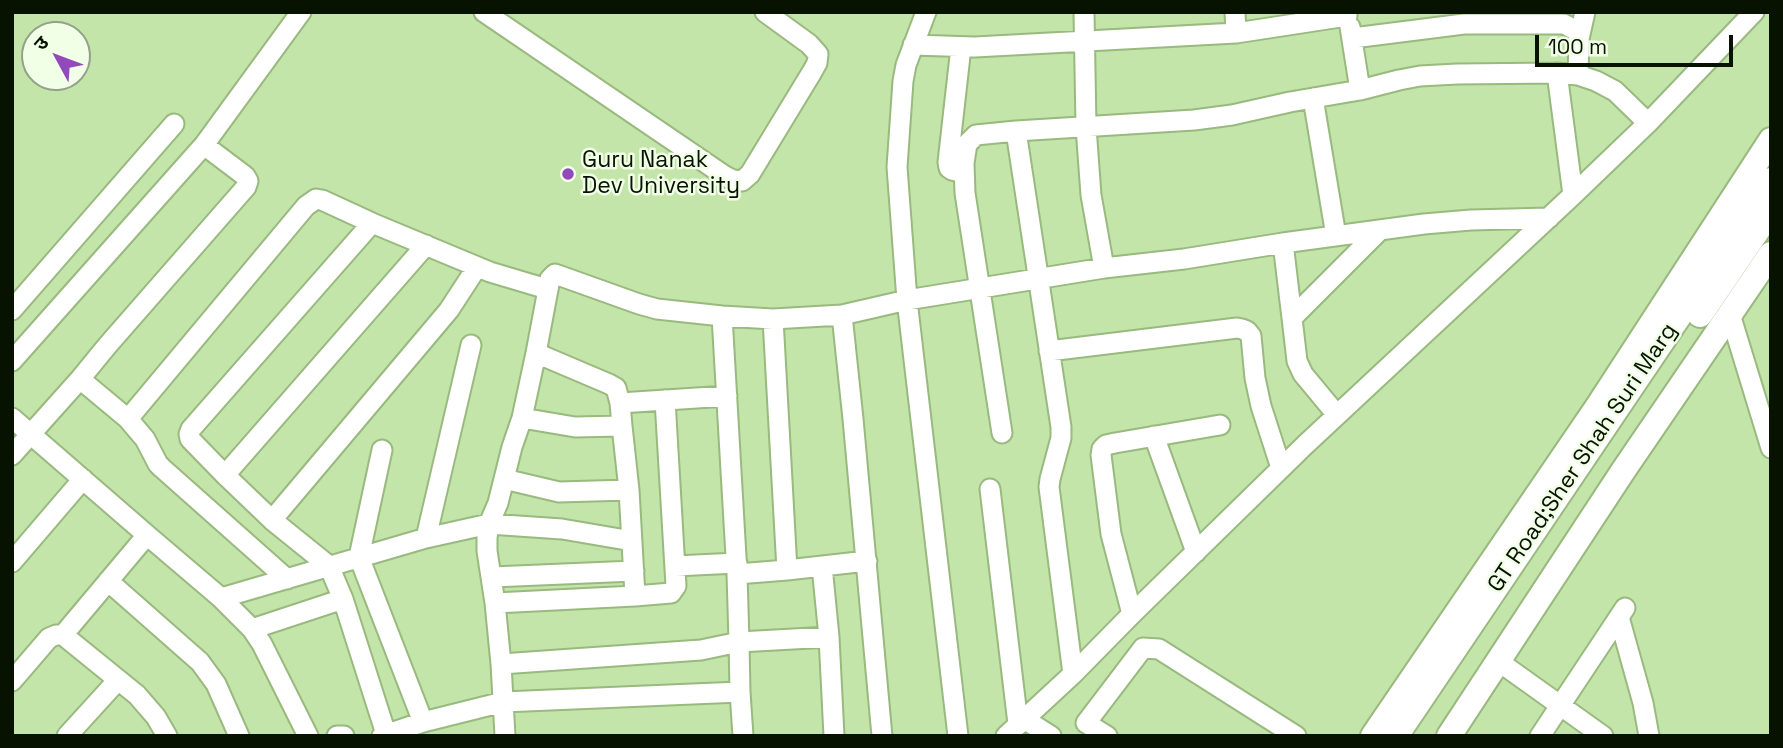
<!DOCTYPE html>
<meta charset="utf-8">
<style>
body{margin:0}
#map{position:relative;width:1783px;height:748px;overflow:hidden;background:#c3e5a9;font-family:"Space Grotesk","Noto Sans Devanagari",sans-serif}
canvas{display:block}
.frame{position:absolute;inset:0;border:14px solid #071200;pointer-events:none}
.north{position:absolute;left:21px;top:21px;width:70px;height:70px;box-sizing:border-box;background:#f0ffe6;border:2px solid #93a08a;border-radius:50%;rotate:311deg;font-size:19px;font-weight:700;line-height:28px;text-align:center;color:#071200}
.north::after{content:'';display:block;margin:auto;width:24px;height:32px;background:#9349bb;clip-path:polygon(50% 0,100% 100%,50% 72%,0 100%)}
.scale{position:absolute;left:1535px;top:35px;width:198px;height:32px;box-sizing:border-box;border:4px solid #071200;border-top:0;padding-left:9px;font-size:21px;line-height:24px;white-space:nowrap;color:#071200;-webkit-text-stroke:5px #f0ffe6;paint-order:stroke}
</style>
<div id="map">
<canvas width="1783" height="748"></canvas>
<div class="frame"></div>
<div class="north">उ</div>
<div class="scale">100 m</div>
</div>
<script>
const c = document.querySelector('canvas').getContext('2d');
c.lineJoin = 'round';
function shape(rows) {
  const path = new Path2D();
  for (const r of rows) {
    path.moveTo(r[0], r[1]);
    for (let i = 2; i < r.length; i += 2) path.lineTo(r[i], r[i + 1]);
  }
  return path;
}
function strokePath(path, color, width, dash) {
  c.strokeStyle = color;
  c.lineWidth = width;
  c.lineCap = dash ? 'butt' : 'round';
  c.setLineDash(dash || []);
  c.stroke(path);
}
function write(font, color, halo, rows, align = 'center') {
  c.font = font + ' "Space Grotesk",sans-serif';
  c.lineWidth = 5;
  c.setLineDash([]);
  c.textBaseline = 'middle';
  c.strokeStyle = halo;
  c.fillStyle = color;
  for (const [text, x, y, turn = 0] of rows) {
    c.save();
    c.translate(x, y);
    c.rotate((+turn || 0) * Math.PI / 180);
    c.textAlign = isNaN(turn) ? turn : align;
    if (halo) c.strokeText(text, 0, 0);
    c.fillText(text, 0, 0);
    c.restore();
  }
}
const minor = shape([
 [484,12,725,176,733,180,742,181,750,174,812,72,817,63,818,54,809,44,765,12],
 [926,12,906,65,903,81,897,167,907,300,958,736],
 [1084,12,1086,127,1091,195,1104,268],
 [1350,27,1360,90],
 [1236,33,1347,16,1346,12],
 [1353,38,1464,24,1564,24,1577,31,1579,39,1578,75],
 [1579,39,1585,12],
 [913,45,975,47,1236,33,1235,12],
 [961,47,948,162,949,168,952,170,964,173],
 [1557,73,1573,195],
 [1313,98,1336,236],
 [1016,131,1061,427,1061,438,1050,479,1049,487,1073,674],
 [372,223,191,429,189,434,190,439,225,475,426,245],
 [1283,243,1292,318],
 [12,310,174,124],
 [1730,314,1771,448],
 [842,315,853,419,882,736],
 [722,316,737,574,739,642,829,637,834,736],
 [1049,351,1237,328,1242,329,1247,331,1251,336,1255,378,1261,406,1281,468],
 [12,361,204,145,301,12],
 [80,379,128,419],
 [620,403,727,396],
 [1337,415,1303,374,1297,361,1292,318,1379,231],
 [12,418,147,535],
 [522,418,575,427,622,426,620,403,616,388,609,384,536,353],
 [1002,433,965,193,964,163,967,144,976,135,1016,131,1194,120,1232,115,1290,102,1360,90,1399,80,1420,76,1457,74,1557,73,1578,75,1596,81,1615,91,1648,123],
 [1154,436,1196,552],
 [382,450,359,557,423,722],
 [12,455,80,379,107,346,246,187,248,181,245,176,204,145],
 [225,475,272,520,449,310,477,267],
 [504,479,559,492,629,490,622,426],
 [990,489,1018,724],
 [272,520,329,566,343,599,386,734],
 [426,538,471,345],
 [12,562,83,479],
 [675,566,737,563],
 [822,566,829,637],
 [787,570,867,561],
 [737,574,787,570,773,319],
 [492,577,634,571],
 [287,579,162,468,158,464,145,439,128,419,306,206,316,199,322,200,372,223,490,272,547,289],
 [108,581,200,662,216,684,239,736],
 [635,596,671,593,676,586,665,400],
 [221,598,252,629,262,644,308,736],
 [495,603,635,596,629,490],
 [1132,614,1111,534,1101,455,1102,449,1106,445,1115,443,1220,425],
 [1619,617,1643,703,1649,736],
 [252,629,343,599],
 [63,635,147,535,221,598,426,538,489,524,562,529,632,541],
 [1498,661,1603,736],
 [12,681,49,638,56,635,63,635,137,695,156,717,167,736],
 [740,692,743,736],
 [1024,719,1051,736],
 [67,736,118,680],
 [337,736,344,736],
 [382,736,423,722,503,702,740,692,739,642,701,650,501,664],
 [505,736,501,664,495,603,487,551,487,538,489,524,498,503,512,447,522,418,536,353,550,279,555,274,639,304,657,309,722,316,773,319,842,315,907,300,1104,268,1184,259,1283,243,1424,224,1471,220,1549,218],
 [1006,736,1073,674,1132,614,1305,445,1573,195,1648,123,1754,12],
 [1107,736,1086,723,1143,648,1159,649,1296,736],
 [1540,736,1625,608]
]);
const major = shape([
 [1700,315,1771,211],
 [1373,736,1598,406,1771,140],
 [1396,736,1771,180],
 [1449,736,1623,471,1771,254]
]);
strokePath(minor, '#99b97f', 23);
strokePath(major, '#99b97f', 28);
strokePath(minor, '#fff', 19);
strokePath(major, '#fff', 24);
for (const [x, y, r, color] of [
 [568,174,7,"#9349bb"]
]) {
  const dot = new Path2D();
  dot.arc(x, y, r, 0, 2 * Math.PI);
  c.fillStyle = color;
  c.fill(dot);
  strokePath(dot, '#f0ffe6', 2.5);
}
write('23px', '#071200', '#f0ffe6', [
 ["Guru Nanak",582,161],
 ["Dev University",582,187]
], 'left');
write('23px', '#071200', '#f0ffe6', [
 ["GT Road;Sher Shah Suri Marg",1583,458,-56]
]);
</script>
